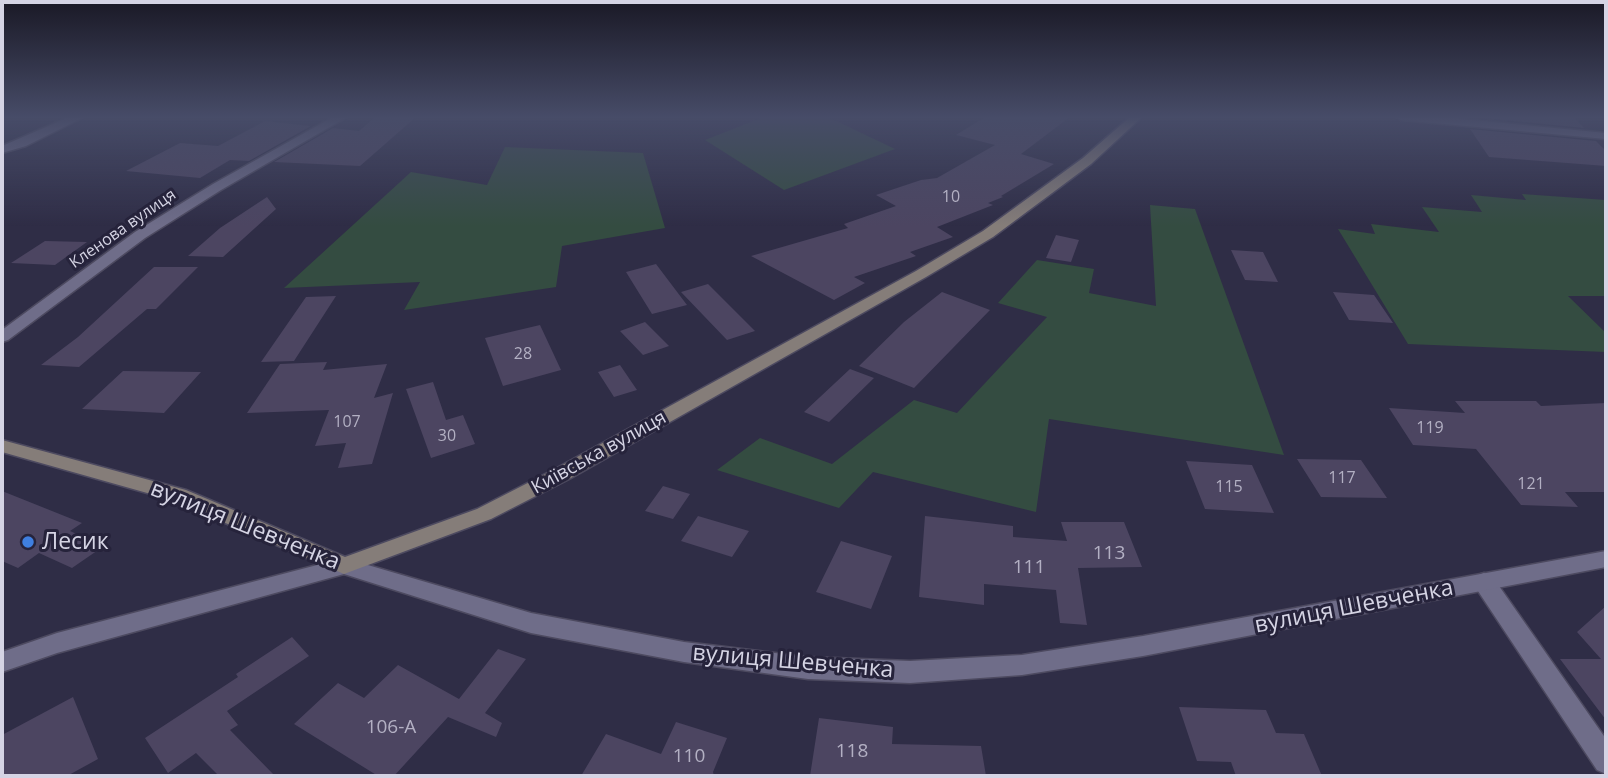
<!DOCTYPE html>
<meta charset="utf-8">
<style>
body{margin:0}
#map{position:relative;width:1608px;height:778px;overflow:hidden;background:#2f2d46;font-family:"Open Sans",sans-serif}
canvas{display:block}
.frame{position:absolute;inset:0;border:4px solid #d5d4e4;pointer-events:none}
</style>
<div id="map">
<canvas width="1608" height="778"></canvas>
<div class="frame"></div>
</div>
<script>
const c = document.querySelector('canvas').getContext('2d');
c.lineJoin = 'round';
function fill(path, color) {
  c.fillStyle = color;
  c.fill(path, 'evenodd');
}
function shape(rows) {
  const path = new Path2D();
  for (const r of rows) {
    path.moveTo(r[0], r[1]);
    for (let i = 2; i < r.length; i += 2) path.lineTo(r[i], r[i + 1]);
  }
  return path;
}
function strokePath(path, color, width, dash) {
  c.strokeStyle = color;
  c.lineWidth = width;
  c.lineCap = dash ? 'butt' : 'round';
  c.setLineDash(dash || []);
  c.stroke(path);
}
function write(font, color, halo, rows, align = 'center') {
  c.font = font + ' "Open Sans",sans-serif';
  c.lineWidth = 6;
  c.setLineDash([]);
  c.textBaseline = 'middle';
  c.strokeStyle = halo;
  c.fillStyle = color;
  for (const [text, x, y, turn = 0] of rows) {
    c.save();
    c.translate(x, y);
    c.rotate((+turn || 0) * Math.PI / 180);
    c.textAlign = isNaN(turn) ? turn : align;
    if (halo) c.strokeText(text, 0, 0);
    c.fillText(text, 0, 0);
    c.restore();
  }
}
fill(shape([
 [763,117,828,117,895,149,784,190,705,140],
 [505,147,643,153,665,228,562,246,556,287,404,310,420,282,284,288,411,172,487,185],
 [1522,194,1606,200,1606,296,1568,296,1606,333,1606,352,1408,344,1338,229,1375,234,1371,224,1439,232,1422,207,1482,212,1471,195,1526,200],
 [1150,205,1195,209,1284,455,1049,419,1036,512,873,472,839,508,717,470,760,438,832,464,914,400,957,413,1047,317,998,303,1037,260,1094,269,1089,293,1156,306]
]), '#344c41');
fill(shape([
 [375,117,416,117,360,166,274,162,333,128,359,131],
 [985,117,1070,117,1021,154,1054,164,1001,196,1003,197,988,203,993,205,937,227,953,237,910,252,916,256,854,277,865,283,834,300,751,256,848,228,844,224,896,206,876,195,921,180,937,178,995,145,956,135],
 [1473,117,1574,117,1584,128],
 [265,121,311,126,249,161,230,160,200,178,126,171,180,143,218,146],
 [1470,129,1596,141,1606,151,1606,166,1489,157],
 [267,197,276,209,223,257,188,256,220,228],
 [1056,235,1079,240,1071,262,1046,258],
 [45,241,87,242,55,265,11,263],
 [1231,250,1263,252,1278,282,1245,280],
 [656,264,687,305,652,314,626,272],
 [154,267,198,267,156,309,147,309,79,367,41,365,78,337],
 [708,284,755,331,727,340,681,292],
 [942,292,990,310,914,388,859,366,904,322],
 [1333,292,1374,295,1393,323,1349,320],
 [336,296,294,361,261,362,306,297],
 [645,322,669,346,643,355,620,331],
 [540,325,561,370,503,386,485,338],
 [327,362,323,370,387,364,374,398,393,393,372,464,338,468,346,443,315,446,329,410,247,413,280,364],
 [620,365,637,390,614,397,598,372],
 [850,369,874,378,829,422,804,412],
 [123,371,201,372,164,413,82,409],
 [433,382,446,420,463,415,475,444,431,458,406,389],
 [1455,401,1536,401,1541,406,1606,403,1606,492,1565,492,1578,507,1521,505,1476,449,1413,445,1389,408,1465,413],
 [1297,459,1361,460,1387,498,1321,497],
 [1186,461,1252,465,1274,513,1205,509],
 [663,486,690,494,673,519,645,511],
 [2,491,82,523,70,531,104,546,72,568,39,553,18,568,2,561],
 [698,516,749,531,732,557,681,541],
 [925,516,1013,526,1013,537,1067,541,1061,522,1124,522,1142,567,1078,568,1087,625,1060,623,1056,590,984,584,984,605,919,597],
 [841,541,892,556,871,609,816,592],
 [1606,606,1606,720,1560,659,1601,659,1577,632],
 [292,637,309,656,227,711,238,725,230,730,275,776,219,776,196,753,168,773,145,738,238,677,236,674],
 [498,649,526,659,485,713,502,723,496,737,448,717,394,776,378,776,294,724,338,683,364,698,398,665,459,699],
 [73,697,98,759,67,776,2,776,2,735],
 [1179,707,1266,710,1276,733,1304,734,1322,776,1236,776,1231,762,1197,761],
 [819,718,893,727,892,744,981,746,986,776,810,776],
 [676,722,727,738,713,772,714,776,581,776,606,734,661,754]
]), '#4c4561');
const minor = shape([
 [69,117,84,117,26,146,2,153,2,146,69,117],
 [333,117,347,117,221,190,145,238,8,340,2,342,2,330,135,232,213,184,333,117],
 [1396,117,1441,117,1606,133,1606,139,1401,120,1396,117],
 [1484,573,1492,576,1606,739,1606,774,1597,770,1476,588,1473,582,1476,576,1484,573]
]);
const tertiary = shape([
 [1606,551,1606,567,1143,656,1022,675,910,683,808,679,684,662,531,633,344,574,57,653,2,672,2,652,57,633,344,558,531,613,684,642,808,657,910,661,1022,655,1143,636,1606,551]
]);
const secondary = shape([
 [1130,117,1142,117,1091,164,993,237,926,277,571,478,491,519,344,574,172,500,2,452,2,440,186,490,345,557,477,509,557,468,916,271,983,231,1083,158,1130,117]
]);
strokePath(minor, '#4d4a60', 3);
strokePath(tertiary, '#4d4a60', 3);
strokePath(secondary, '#4d4a60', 3);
fill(minor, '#6f6d89');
fill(tertiary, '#6f6d89');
fill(secondary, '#857d79');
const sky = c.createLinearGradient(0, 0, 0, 226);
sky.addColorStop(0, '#1a1926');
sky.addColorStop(0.52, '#474c68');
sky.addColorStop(1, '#474c6800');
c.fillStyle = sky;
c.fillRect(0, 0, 1608, 226);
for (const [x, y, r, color] of [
 [28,542,7,"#3f7fe0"]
]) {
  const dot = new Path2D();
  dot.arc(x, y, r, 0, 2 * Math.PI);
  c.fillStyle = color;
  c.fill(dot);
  strokePath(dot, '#26233b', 2.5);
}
write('16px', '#b3b0c3', null, [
 ["10",951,197],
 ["28",523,354],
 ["107",347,422],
 ["119",1430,428],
 ["30",447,436],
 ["117",1342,478],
 ["121",1531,484],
 ["115",1229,487]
]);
write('16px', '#d5d4e4', '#26233b', [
 ["Кленова вулиця",123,229,-35]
]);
write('19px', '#d5d4e4', '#26233b', [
 ["Київська вулиця",599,453,-29]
]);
write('19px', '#b3b0c3', null, [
 ["113",1109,554],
 ["111",1029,568],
 ["106-А",391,728],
 ["118",852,752],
 ["110",689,757]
]);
write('23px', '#d5d4e4', '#26233b', [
 ["вулиця Шевченка",245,526,22],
 ["вулиця Шевченка",1354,607,-11],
 ["вулиця Шевченка",793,662,5]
]);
write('23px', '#d5d4e4', '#26233b', [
 ["Лесик",42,542]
], 'left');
</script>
